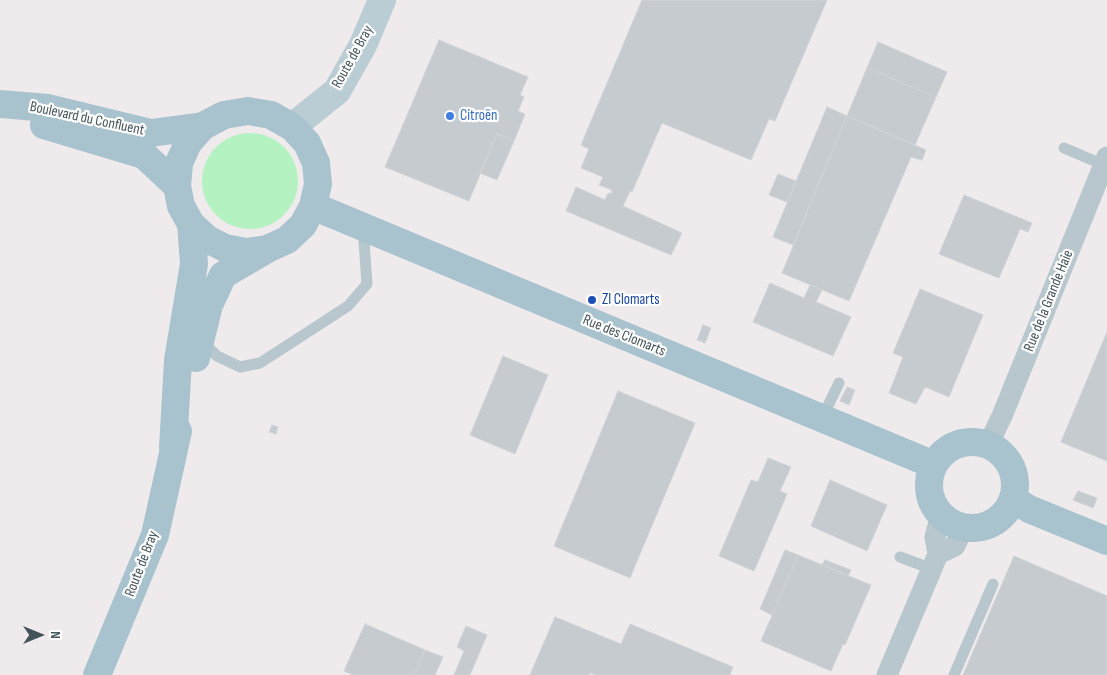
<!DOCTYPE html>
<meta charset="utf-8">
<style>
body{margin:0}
#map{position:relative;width:1107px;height:675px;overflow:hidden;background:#efebec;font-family:"Sofia Sans Condensed",sans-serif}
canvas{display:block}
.north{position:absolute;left:15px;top:610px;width:50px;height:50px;-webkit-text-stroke:4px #fff;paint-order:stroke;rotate:90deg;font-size:14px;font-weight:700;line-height:20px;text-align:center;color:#43535a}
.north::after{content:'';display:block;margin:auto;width:18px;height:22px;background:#43535a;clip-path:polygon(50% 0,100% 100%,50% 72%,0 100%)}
</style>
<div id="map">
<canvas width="1107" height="675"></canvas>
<div class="north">N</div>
</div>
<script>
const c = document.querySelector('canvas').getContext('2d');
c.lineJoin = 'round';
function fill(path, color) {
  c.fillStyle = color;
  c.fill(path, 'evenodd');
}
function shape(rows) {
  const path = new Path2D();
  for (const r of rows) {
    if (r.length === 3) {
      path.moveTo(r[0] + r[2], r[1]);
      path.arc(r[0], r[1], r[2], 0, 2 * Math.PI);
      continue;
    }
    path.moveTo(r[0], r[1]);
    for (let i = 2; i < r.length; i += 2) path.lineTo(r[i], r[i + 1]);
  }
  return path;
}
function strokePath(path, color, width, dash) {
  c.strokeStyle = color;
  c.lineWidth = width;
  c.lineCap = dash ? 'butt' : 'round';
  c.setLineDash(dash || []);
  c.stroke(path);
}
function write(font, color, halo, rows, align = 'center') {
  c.font = font + ' "Sofia Sans Condensed",sans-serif';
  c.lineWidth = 4.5;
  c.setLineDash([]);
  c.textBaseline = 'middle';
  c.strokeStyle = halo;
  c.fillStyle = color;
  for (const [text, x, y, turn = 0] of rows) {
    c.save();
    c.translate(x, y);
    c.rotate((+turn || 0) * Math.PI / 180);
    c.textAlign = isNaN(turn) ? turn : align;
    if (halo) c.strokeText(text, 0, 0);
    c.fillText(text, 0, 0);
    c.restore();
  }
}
fill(shape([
 [250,181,48]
]), '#b4f2c1');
const building = shape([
 [642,0,827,0,775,121,769,119,751,160,662,123,632,192,630,191,623,206,682,233,671,255,566,211,576,187,605,200,608,193,611,194,612,190,599,185,603,177,581,168,589,149,581,145,642,0],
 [439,40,528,77,520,95,524,97,518,111,525,114,514,141,497,134,469,201,385,167,439,40],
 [878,42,947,72,936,97,867,68,878,42],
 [867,68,936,97,915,145,847,116,867,68],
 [827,107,847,116,793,245,773,237,827,107],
 [847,116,926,150,922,160,911,157,849,301,782,273,847,116],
 [497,134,514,141,497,180,480,173,497,134],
 [778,174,796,181,787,202,769,195,778,174],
 [964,195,1032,223,1028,232,1020,229,999,278,939,254,964,195],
 [770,283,804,298,810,285,822,290,816,302,851,317,833,356,753,322,770,283],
 [920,289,983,315,949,397,925,387,916,404,889,393,903,357,893,353,920,289],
 [703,325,711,328,705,343,697,340,703,325],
 [1107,332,1107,461,1061,442,1107,332],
 [503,356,548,375,515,454,470,435,503,356],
 [847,387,855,390,849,405,840,401,847,387],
 [618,391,695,423,630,578,554,546,618,391],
 [272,425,278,427,276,434,269,432,272,425],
 [768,458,791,467,780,491,787,494,754,571,719,556,751,480,758,482,768,458],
 [830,480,887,505,867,551,811,526,830,480],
 [1078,491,1097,498,1093,508,1073,500,1078,491],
 [785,550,798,555,772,615,760,609,785,550],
 [798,555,871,585,845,645,843,644,831,671,761,641,798,555],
 [1014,556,1107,596,1107,675,963,675,1014,556],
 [825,560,851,570,848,576,822,565,825,560],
 [555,617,621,644,630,624,733,667,730,675,596,675,590,673,589,675,530,675,555,617],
 [365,624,425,650,414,675,353,675,344,671,365,624],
 [466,626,487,635,470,675,454,675,464,651,457,647,466,626],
 [425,650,443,657,435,675,414,675,425,650]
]);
fill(building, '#c5cbcf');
strokePath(building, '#cfd3d8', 1);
strokePath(shape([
 [1064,148,1104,165],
 [204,338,207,346,217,356,240,367,260,363,348,306,367,284,363,227],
 [822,418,839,383],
 [900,557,932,569],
 [954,675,993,584]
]), '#b8c7cd', 11);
strokePath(shape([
 [988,445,1002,416,1107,157],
 [938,554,955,546,963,527],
 [887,675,938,554,935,537,941,515]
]), '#b8c7cd', 21);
strokePath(shape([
 [292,127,337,91,363,45,382,0]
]), '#baccd4', 28);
strokePath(shape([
 [0,104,48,108,151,133,203,126],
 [44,125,144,155,177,186],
 [313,206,934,465],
 [196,358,209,305,223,275,266,250],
 [972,485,43],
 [173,448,178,360,194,264,191,224,181,206,177,186,179,163,188,143,203,126,224,115,248,111,271,115,292,127,307,143,316,163,318,184,313,206,303,225,287,240,267,249,246,252,225,248,207,239,191,224],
 [1013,499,1029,509,1107,541],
 [97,675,155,535,178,431]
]), '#a8c2ce', 28);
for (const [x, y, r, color] of [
 [450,116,5,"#3f7fe0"],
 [592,300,5,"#1a4fb4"]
]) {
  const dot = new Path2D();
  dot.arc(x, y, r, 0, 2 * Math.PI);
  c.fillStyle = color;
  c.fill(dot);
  strokePath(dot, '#fff', 2);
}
write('15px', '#43535a', '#fff', [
 ["Route de Bray",353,57,-61],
 ["Boulevard du Confluent",87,119,12],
 ["Rue de la Grande Haie",1049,301,-68],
 ["Rue des Clomarts",624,336,22],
 ["Route de Bray",142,564,-69]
]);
write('15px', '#366cbe', '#fff', [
 ["Citroën",460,116]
], 'left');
write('15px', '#164399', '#fff', [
 ["ZI Clomarts",602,300]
], 'left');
</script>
